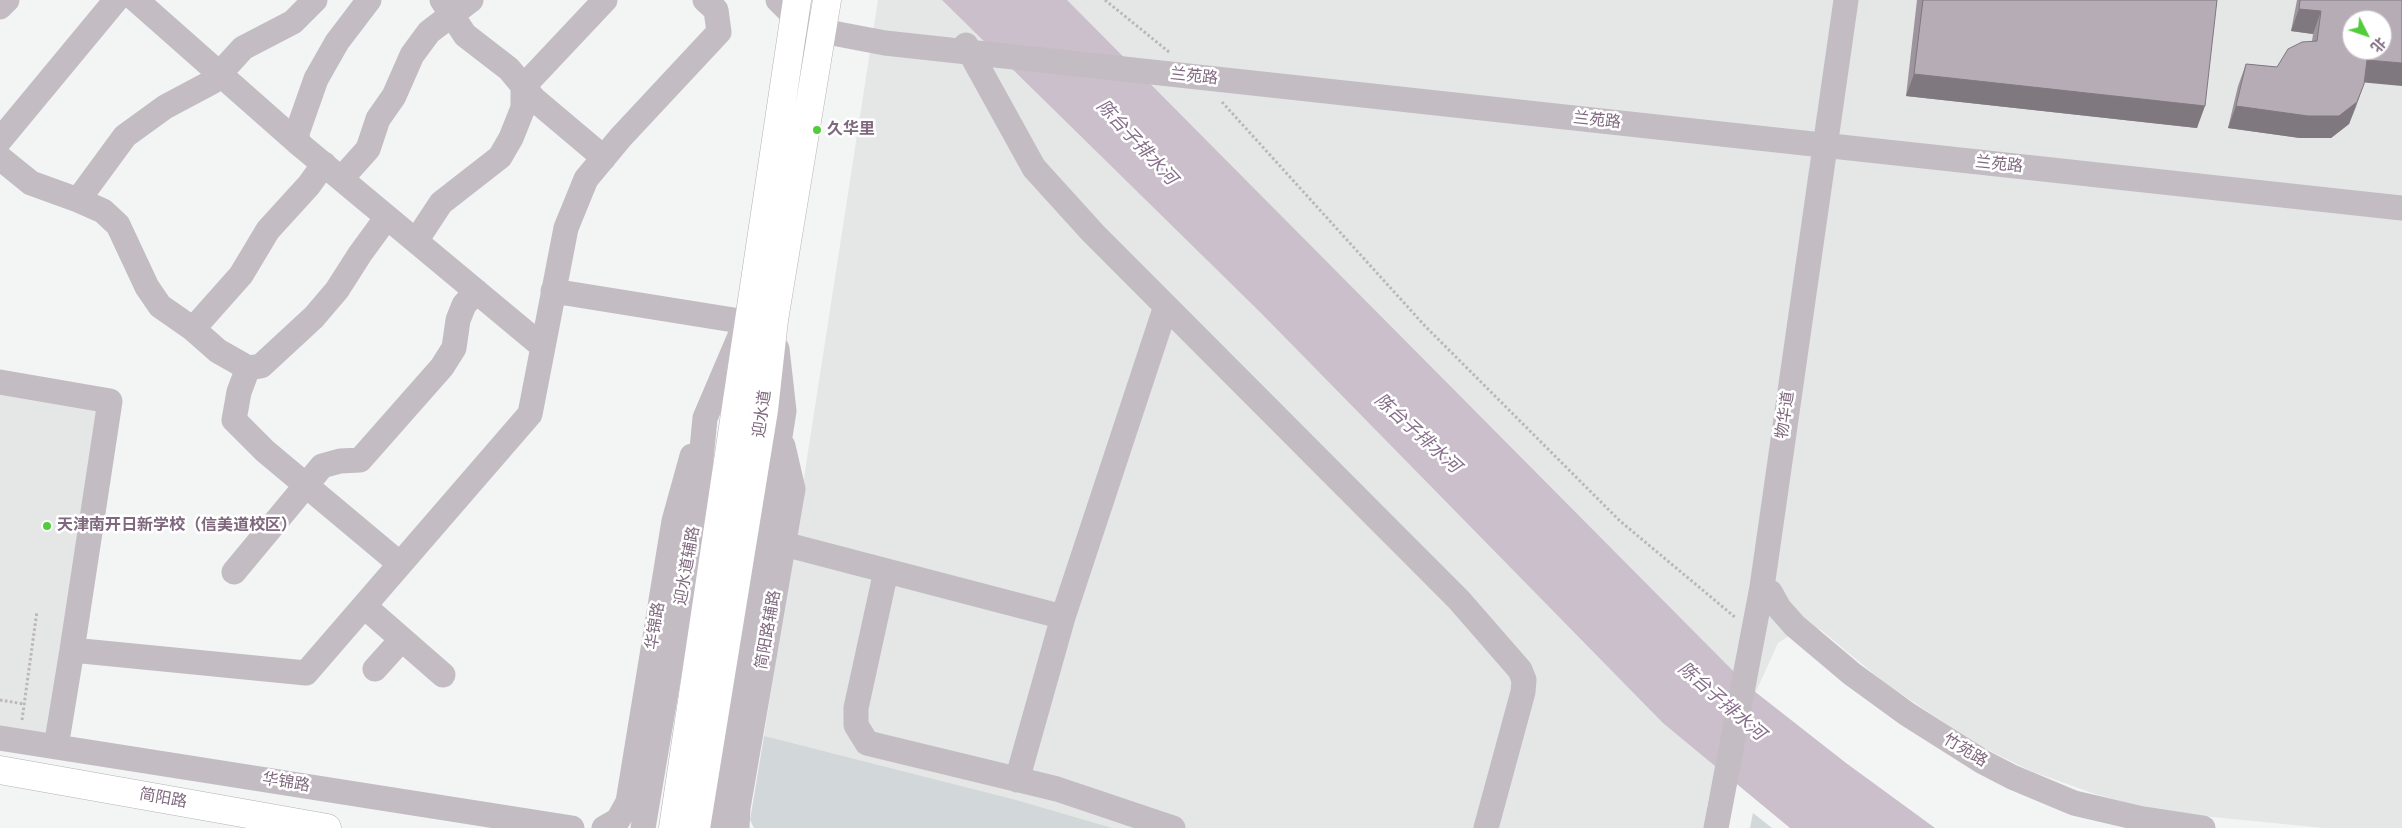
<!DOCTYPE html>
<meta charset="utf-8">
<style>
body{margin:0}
#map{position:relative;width:2402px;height:828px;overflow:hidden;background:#f2f5f4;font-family:"Sofia Sans Condensed","Noto Sans SC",sans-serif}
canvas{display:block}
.north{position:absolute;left:2342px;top:10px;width:50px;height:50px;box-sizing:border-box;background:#fff;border:1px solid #ccc3cb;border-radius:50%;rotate:131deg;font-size:14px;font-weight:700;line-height:20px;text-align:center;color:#7f687e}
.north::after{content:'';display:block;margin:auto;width:18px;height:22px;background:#51cc3b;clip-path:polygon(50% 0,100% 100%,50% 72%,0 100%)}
</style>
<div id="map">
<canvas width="2402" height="828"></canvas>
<div class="north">北</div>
</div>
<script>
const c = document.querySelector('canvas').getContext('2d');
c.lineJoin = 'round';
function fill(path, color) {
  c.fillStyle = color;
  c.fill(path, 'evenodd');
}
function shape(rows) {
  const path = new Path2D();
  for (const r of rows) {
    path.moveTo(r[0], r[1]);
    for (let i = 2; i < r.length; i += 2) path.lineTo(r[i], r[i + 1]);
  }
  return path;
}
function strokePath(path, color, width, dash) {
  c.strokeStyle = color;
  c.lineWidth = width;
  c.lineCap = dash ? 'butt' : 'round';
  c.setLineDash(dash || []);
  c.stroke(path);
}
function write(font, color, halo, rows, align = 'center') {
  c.font = font + ' "Sofia Sans Condensed","Noto Sans SC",sans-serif';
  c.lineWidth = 5;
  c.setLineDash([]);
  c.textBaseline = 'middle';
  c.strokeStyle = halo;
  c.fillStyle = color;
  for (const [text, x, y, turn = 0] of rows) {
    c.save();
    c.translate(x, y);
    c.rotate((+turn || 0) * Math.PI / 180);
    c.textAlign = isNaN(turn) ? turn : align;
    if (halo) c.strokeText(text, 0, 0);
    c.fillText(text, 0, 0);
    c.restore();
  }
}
fill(shape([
 [878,0,2402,0,2402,828,2324,828,2182,814,2131,804,2095,794,2031,771,1980,746,1886,684,1821,630,1807,625,1778,643,1709,796,1704,828,1085,828,764,736],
 [2352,20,2382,20,2382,50,2352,50],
 [0,385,110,401,56,739,0,729]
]), '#e5e6e6');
fill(shape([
 [764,736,1016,800,1112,828,754,828,750,820],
 [1753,813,1772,828,1750,828]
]), '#d2d8d9');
fill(shape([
 [942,0,1067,0,1749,687,1846,763,1935,828,1790,828,1663,723,1261,313]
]), '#cabfcb');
const major = shape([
 [673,828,797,0],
 [696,828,764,410,774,320,827,0]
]);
const highway = shape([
 [0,770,327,828]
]);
strokePath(major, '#b7b0b7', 29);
strokePath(highway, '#b6b0b6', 29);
strokePath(shape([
 [1105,0,1169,52],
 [1222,102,1425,326,1620,521,1736,618],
 [0,700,24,704],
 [22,720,37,611]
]), '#bbb6bb', 3, [2.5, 2.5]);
strokePath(shape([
 [136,0,298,143,543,347],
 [442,0,465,35,509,69,534,99,604,158],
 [778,0,796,18,822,31,885,43,2402,208],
 [0,7,7,0],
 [966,45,1034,168,1093,233,1459,600,1520,670,1524,680,1523,692,1486,828],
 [0,140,116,0],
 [298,143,297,133,316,79,337,42,369,0],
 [0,158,31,183,78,200,125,136,165,107,212,82,243,48,293,22,315,0],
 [342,178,368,149,378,119,394,96,412,55,429,32,471,0],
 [78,200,103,211,118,225,147,287,160,306,193,329,218,351,248,368,239,392,234,420,265,451,400,564],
 [416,241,441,203,500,157,511,138,523,108,523,87,605,0],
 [553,291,746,322],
 [193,329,241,275,268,230,309,185,324,164],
 [248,368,261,366,314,317,337,290,360,254,387,217],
 [0,382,110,401,72,650,306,673,530,414,566,228,586,179,621,137,719,32,716,10,705,0],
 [784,544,1063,617],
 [886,571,856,708,856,725,867,743,1057,789,1173,828],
 [234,572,322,466,340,461,360,460,442,367,454,348,458,320,464,305,476,291],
 [1770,592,1779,608,1795,626,1852,674,1907,714,1983,762,2012,777,2074,803,2138,818,2203,828],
 [364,606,443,675],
 [375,669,402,639],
 [0,738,572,828],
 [56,747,72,650],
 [1017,780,1063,617,1166,306],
 [604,828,618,820,628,802,674,521,692,456],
 [643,828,695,521,705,418,743,329],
 [718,828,784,411,777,349],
 [737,828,738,808,793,489,783,446],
 [1716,828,1762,587,1846,0]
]), '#c3bcc2', 25);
strokePath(major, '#fff', 28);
strokePath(highway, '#fff', 28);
fill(shape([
 [1917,0,2217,0,2197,128,1906,96],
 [2297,0,2402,0,2364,82,2356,107,2349,124,2331,138,2300,138,2228,128,2238,86,2246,64,2277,67,2312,41,2313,34,2291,31]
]), '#9d949d');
fill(shape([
 [2299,9,2321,11,2313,34,2291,31],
 [2367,60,2402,63,2402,86,2359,82],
 [1914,74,2205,106,2197,128,1906,96],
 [2364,84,2349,124,2331,138,2300,138,2228,128,2236,106]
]), '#7f787f');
const building = shape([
 [1923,0,2217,0,2205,106,1914,74,1923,0],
 [2300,0,2402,0,2402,63,2367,60,2364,84,2357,102,2339,116,2308,116,2236,106,2246,64,2277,67,2288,49,2302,42,2317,41,2321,11,2299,9,2300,0],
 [2352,20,2382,20,2382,50,2352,50,2352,20]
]);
fill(building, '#b6acb6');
strokePath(building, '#7f787f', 1);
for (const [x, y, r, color] of [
 [817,130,5,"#51cc3b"],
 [47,526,5,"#51cc3b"]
]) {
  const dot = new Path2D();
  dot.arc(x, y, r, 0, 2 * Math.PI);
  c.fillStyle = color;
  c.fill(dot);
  strokePath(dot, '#fff', 2);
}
write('16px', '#7f687e', '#fff', [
 ["兰苑路",1194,77,6],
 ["兰苑路",1597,121,6],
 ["兰苑路",1999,165,6],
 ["迎水道",763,414,-82],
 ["物华道",1786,415,-82],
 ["迎水道辅路",688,566,-80],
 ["华锦路",656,626,-81],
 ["简阳路辅路",769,630,-80],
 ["竹苑路",1965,751,31],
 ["华锦路",286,783,9],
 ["简阳路",163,799,10]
]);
write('bold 16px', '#7f687e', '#fff', [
 ["久华里",827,130],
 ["天津南开日新学校（信美道校区）",57,526]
], 'left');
write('italic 18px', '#866e8a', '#fff', [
 ["陈台子排水河",1136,143,47],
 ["陈台子排水河",1417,434,42],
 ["陈台子排水河",1721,702,41]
]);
</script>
